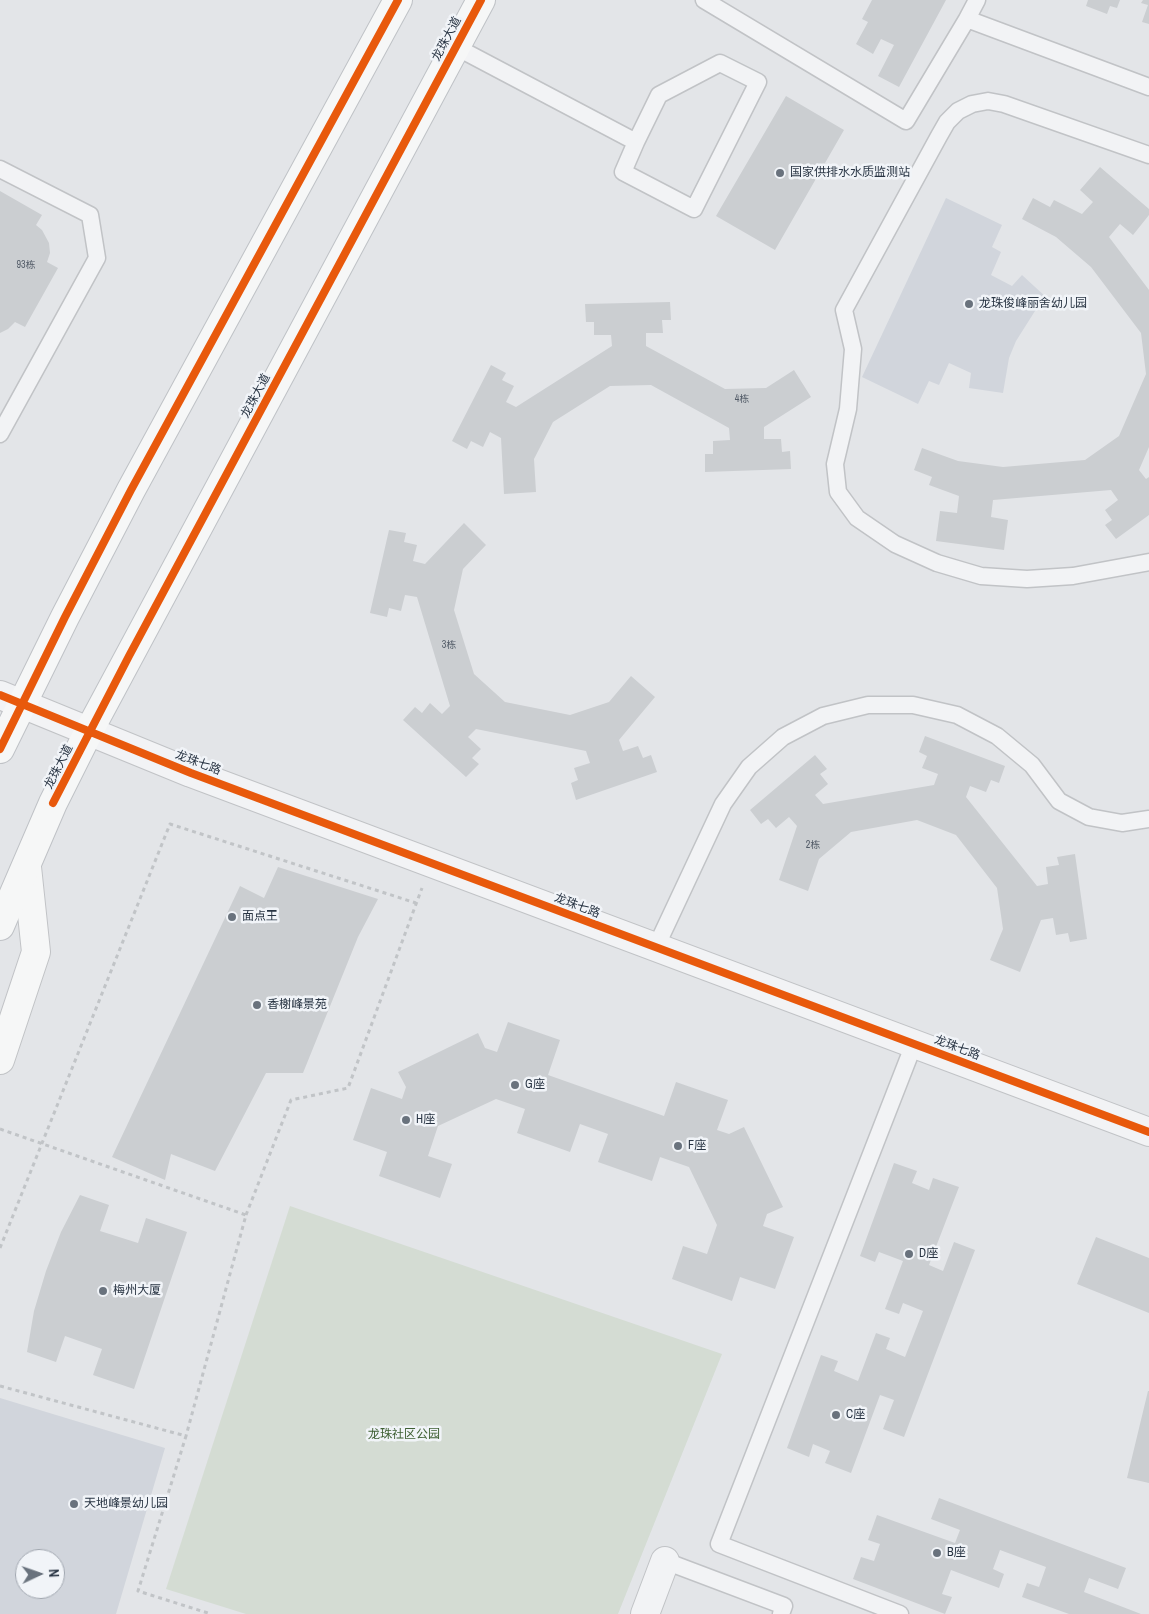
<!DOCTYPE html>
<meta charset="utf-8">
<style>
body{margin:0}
#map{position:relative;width:1149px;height:1614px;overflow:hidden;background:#e3e5e8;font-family:"Archivo Narrow",sans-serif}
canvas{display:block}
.north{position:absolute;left:15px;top:1549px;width:50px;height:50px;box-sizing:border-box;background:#f1f4f8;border:1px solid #a1a7b0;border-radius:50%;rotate:87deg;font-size:14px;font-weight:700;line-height:20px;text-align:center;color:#283443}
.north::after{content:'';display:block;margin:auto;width:18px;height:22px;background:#69727d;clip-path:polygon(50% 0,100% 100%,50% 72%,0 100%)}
</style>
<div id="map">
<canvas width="1149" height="1614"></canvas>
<div class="north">N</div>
</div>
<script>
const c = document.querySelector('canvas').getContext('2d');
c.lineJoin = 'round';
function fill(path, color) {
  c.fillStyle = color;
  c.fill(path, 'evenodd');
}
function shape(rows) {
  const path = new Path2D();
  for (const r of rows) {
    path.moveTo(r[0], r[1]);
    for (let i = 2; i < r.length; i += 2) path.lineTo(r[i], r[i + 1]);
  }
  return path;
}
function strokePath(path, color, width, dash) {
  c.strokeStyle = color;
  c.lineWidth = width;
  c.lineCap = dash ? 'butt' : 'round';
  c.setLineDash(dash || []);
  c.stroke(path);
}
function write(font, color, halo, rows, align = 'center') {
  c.font = font + ' "Archivo Narrow","Noto Sans SC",sans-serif';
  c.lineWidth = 5;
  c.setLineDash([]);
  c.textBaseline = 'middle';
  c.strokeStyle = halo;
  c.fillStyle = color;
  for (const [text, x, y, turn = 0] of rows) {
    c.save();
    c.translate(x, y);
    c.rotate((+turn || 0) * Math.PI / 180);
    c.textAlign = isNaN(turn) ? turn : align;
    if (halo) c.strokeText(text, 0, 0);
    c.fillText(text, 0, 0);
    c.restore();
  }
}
fill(shape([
 [946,198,1002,225,992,247,1001,252,991,275,1012,286,1022,275,1047,298,1035,311,1016,341,1009,358,1003,393,969,388,971,373,949,363,939,385,929,381,918,404,862,377],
 [0,1398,165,1448,116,1614,0,1614],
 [25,1559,55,1559,55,1589,25,1589]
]), '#d1d5dc');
fill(shape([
 [290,1206,722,1354,618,1614,246,1614,166,1589]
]), '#d4dcd3');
fill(shape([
 [872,0,946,0,899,87,878,76,894,45,881,39,873,54,856,44,868,22,862,19],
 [1088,0,1120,0,1117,8,1110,6,1107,14,1086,6],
 [1143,0,1149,0,1149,24,1142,22,1148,5,1141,3],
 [786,96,844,130,775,250,716,216],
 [1100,167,1149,209,1149,215,1133,235,1120,224,1109,237,1149,290,1149,447,1139,470,1146,479,1149,477,1149,515,1116,539,1105,525,1112,520,1105,510,1118,500,1111,490,993,500,991,517,1008,520,1004,550,936,541,940,511,957,513,959,496,929,485,932,477,914,470,922,448,958,461,1003,467,1085,460,1119,436,1146,374,1141,333,1091,267,1056,237,1022,219,1033,198,1050,207,1054,200,1082,214,1093,202,1080,190],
 [0,191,42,215,36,225,42,230,49,243,50,253,47,262,58,268,25,327,15,322,8,329,0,333],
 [670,302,671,320,662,320,663,333,646,333,646,346,725,389,766,388,794,370,811,397,764,427,764,439,781,439,782,452,790,451,791,469,705,472,705,454,713,454,713,441,730,440,729,428,651,385,610,386,553,422,534,459,536,492,504,494,501,438,490,432,483,447,471,441,467,449,452,441,491,365,506,373,502,380,514,386,506,402,516,407,612,346,611,335,594,335,594,322,586,322,585,304],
 [464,523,486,545,463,569,454,610,474,674,505,702,570,715,609,702,631,676,655,697,619,740,623,751,638,746,643,758,651,755,657,772,576,800,571,783,578,780,574,768,590,763,586,751,476,729,468,737,481,749,472,758,479,764,466,777,403,720,415,707,422,713,430,703,442,714,450,706,417,597,405,595,401,611,389,608,387,617,370,613,389,530,406,533,404,542,417,545,413,561,425,564],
 [925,736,1005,766,999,783,991,780,986,792,970,786,966,797,1037,886,1048,884,1046,867,1059,865,1057,857,1075,854,1087,939,1070,942,1068,933,1056,935,1053,918,1041,920,1020,972,990,960,1003,929,997,888,956,835,917,820,851,832,819,859,808,891,779,880,797,826,789,817,776,828,768,819,761,824,750,810,815,755,827,769,820,774,828,784,815,795,823,804,934,785,938,774,922,768,927,756,919,752],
 [278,867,378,899,358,937,303,1073,266,1073,215,1171,171,1154,165,1180,112,1157,240,886,264,898],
 [508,1022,560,1040,548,1075,664,1116,676,1082,728,1100,717,1130,729,1134,744,1127,783,1207,767,1214,763,1226,794,1237,775,1289,740,1277,732,1301,672,1279,683,1246,707,1254,717,1225,689,1167,660,1157,652,1181,598,1162,608,1134,580,1124,570,1152,517,1133,525,1109,496,1099,438,1126,428,1156,452,1164,440,1198,379,1176,387,1152,353,1140,371,1088,402,1099,406,1087,398,1072,478,1033,485,1048,497,1052],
 [894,1163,917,1171,912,1183,929,1190,933,1178,959,1187,929,1265,943,1271,954,1242,975,1250,904,1437,883,1429,894,1400,880,1395,851,1473,825,1463,830,1451,813,1444,809,1457,787,1448,821,1355,838,1361,834,1371,858,1381,876,1333,890,1338,886,1349,905,1357,923,1311,903,1303,899,1314,885,1309,903,1261,879,1252,875,1262,860,1256],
 [80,1195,109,1205,100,1231,138,1243,146,1218,187,1232,134,1389,93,1375,102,1349,65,1336,56,1362,27,1352,34,1311,46,1271,61,1232],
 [1096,1237,1149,1258,1149,1313,1077,1284],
 [1148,1391,1149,1391,1149,1483,1127,1478],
 [939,1498,1126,1568,1118,1589,1089,1578,1084,1592,1141,1614,1069,1614,1022,1597,1027,1583,1039,1587,1046,1567,1000,1550,993,1569,1004,1574,999,1588,951,1570,942,1594,952,1597,945,1614,853,1579,861,1557,874,1561,880,1544,868,1540,877,1515,955,1543,960,1530,931,1519]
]), '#cbced1');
const service = shape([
 [704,0,906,121,967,19,1149,87],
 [967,19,977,0],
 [456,47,636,142,623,172,694,209,758,82,720,63,659,95,636,142],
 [1149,155,1004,104,988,101,972,104,958,111,947,122,939,136,844,310,853,349,848,409,835,464,838,492,857,518,895,544,937,563,981,576,1027,579,1073,576,1149,562],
 [0,169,90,215,97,258,0,434],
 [656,947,723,804,749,767,783,737,823,716,868,705,913,705,957,715,997,736,1032,765,1059,801,1089,817,1122,823,1149,819],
 [665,1561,784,1606,781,1614],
 [900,1614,719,1544,914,1044]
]);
const minor = shape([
 [0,695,191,773,1149,1132],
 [645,1614,665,1561]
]);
const secondary = shape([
 [0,1060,36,952,27,867]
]);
const primary = shape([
 [0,749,65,617,131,490,398,0],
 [0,926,53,803,89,731,481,0]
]);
strokePath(service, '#c1c3c6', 19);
strokePath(minor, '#c1c3c6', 30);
strokePath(secondary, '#c1c3c6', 30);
strokePath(primary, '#bfc2c6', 30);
strokePath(shape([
 [0,1129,246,1215,186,1436],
 [246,1215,291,1100,348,1088,422,888],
 [0,1248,170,824,416,903],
 [0,1386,186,1436,138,1591,211,1614]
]), '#c1c4c7', 3, [4, 4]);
strokePath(service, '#f2f3f5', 16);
strokePath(minor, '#f2f3f5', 28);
strokePath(secondary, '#f6f7f7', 28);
strokePath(primary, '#f6f7f7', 28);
strokePath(shape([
 [0,695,191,773,1149,1132],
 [0,749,65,617,131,490,398,0],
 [53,803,129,656,481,0]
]), '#e8590c', 8);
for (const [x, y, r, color] of [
 [780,173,5,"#69727d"],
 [969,304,5,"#69727d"],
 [232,917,5,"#69727d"],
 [257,1005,5,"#69727d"],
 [515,1085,5,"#69727d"],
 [406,1120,5,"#69727d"],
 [678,1146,5,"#69727d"],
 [909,1254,5,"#69727d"],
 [103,1291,5,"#69727d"],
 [836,1415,5,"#69727d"],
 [74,1504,5,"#69727d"],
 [937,1553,5,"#69727d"]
]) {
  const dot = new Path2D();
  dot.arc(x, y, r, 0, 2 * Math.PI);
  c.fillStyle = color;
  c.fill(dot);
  strokePath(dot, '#f1f4f8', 2);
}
write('10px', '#525b67', null, [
 ["93栋",26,265],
 ["4栋",742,399],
 ["3栋",449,645],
 ["2栋",813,845]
]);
write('12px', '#283443', '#f1f4f8', [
 ["龙珠大道",447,39,-62],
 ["龙珠大道",256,396,-62],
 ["龙珠七路",198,763,21],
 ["龙珠大道",59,767,-63],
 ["龙珠七路",577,906,21],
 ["龙珠七路",957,1048,21]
]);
write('12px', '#283443', '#f1f4f8', [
 ["国家供排水水质监测站",790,173],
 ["龙珠俊峰丽舍幼儿园",979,304],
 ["面点王",242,917],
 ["香榭峰景苑",267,1005],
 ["G座",525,1085],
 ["H座",416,1120],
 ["F座",688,1146],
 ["D座",919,1254],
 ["梅州大厦",113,1291],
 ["C座",846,1415],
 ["天地峰景幼儿园",84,1504],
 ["B座",947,1553]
], 'left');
write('12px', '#3f6034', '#f1f4f8', [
 ["龙珠社区公园",404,1435]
]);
</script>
